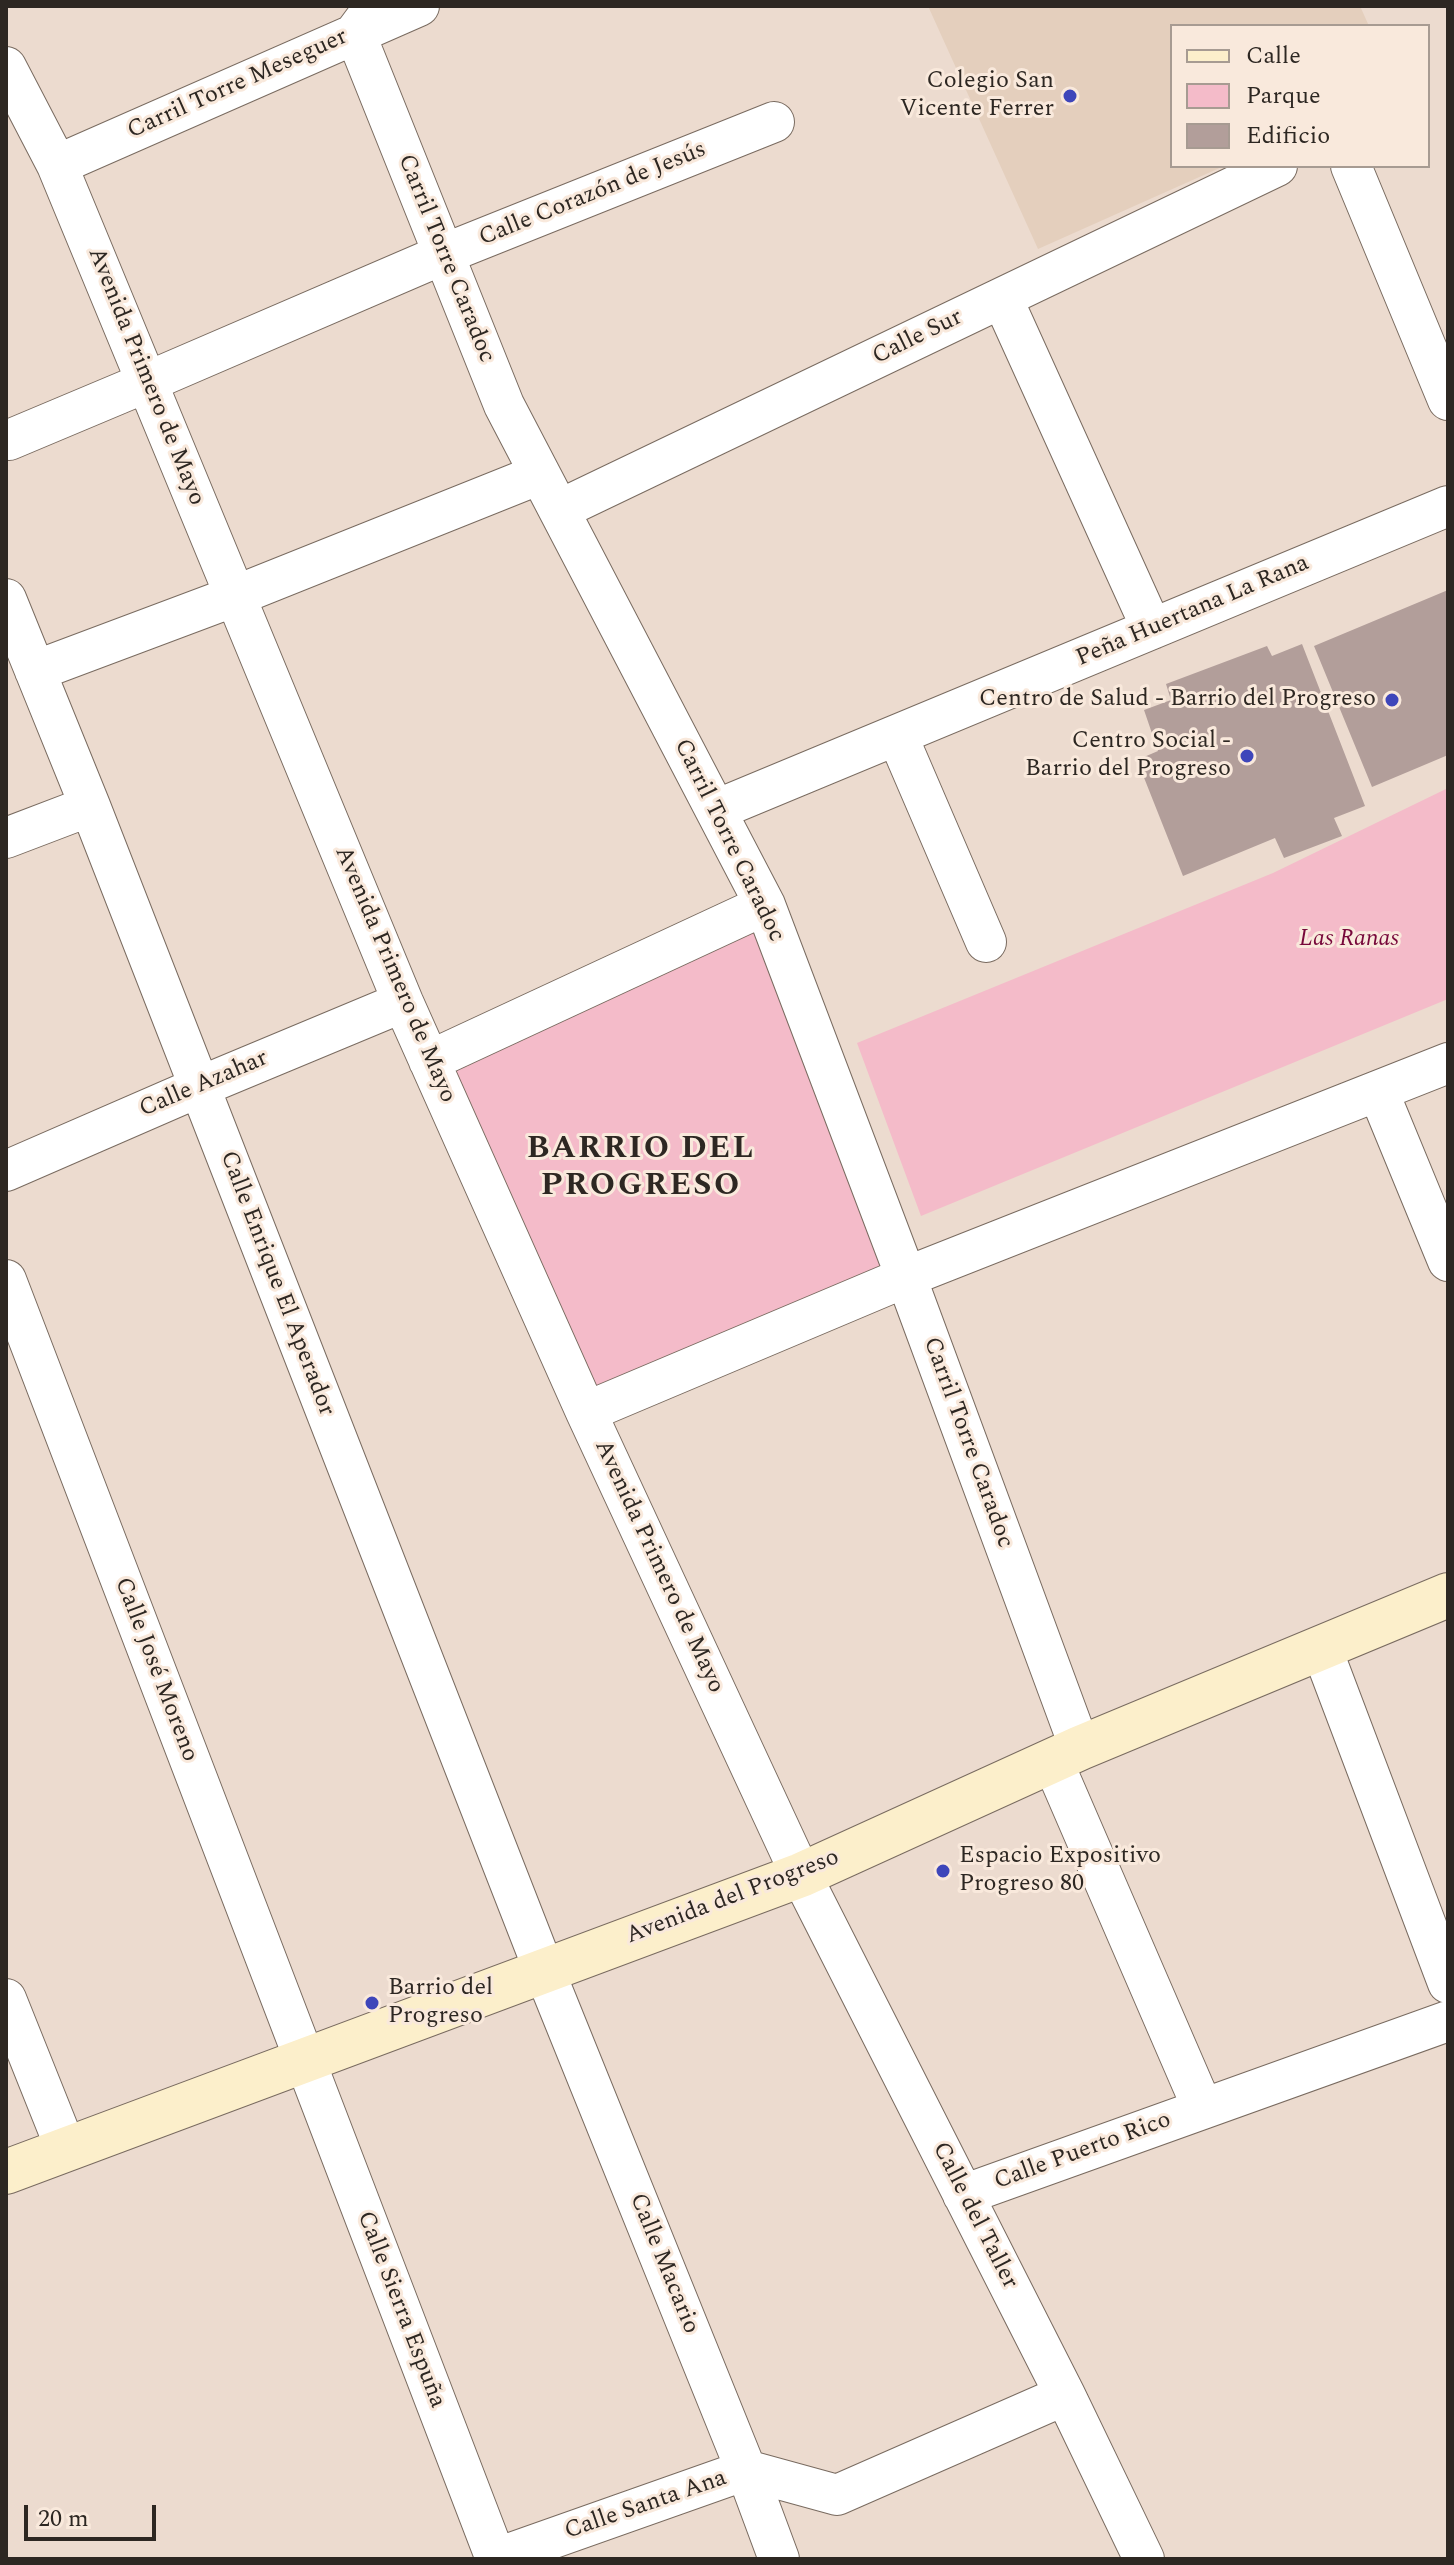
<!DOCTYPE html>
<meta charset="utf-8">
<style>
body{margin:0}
#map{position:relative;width:1454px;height:2565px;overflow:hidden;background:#ecdbcf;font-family:Spectral,serif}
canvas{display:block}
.frame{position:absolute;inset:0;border:8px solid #2d2722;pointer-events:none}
.legend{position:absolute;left:1170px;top:24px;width:260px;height:144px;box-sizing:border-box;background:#f9e9dc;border:2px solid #a79b92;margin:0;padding:10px 14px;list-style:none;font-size:24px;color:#2d2722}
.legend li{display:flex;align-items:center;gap:16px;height:40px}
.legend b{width:40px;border:2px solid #a79b92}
.scale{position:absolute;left:24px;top:2505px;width:132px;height:36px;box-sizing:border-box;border:4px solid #2d2722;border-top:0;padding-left:10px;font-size:24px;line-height:28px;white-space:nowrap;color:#2d2722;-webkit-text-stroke:6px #f9e9dc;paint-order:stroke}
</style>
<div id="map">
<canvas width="1454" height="2565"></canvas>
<div class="frame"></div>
<ul class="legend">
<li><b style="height:10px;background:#fcefcb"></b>Calle</li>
<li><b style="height:22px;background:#f4bbc9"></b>Parque</li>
<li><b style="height:22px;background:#b29e9a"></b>Edificio</li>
</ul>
<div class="scale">20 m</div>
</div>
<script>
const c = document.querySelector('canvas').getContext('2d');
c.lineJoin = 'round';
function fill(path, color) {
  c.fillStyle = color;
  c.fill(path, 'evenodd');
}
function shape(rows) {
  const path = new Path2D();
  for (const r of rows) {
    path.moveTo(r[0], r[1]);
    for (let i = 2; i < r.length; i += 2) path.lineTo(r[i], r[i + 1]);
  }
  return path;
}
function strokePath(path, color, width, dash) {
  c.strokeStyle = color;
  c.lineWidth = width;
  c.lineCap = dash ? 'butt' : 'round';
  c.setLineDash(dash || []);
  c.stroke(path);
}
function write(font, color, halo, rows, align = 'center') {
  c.font = font + ' Spectral,serif';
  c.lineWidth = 6;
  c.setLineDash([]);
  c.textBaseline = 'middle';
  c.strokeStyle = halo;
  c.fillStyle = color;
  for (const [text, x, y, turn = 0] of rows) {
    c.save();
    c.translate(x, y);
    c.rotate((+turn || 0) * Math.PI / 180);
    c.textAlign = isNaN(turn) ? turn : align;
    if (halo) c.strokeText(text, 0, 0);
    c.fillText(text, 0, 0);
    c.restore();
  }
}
fill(shape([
 [928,6,1360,6,1369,26,1172,26,1172,166,1224,166,1038,249]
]), '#e4cfbd');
fill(shape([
 [1448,788,1448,999,921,1216,857,1043,1273,873],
 [764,905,907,1277,586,1412,429,1061]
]), '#f4bbc9');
fill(shape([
 [1448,590,1448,755,1372,787,1314,646],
 [1302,644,1365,806,1334,818,1342,836,1284,858,1275,838,1183,876,1137,760,1158,751,1144,710,1171,700,1166,684,1267,646,1272,656]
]), '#b29e9a');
const minor = shape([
 [375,6,355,33,504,405,765,905,906,1277,1080,1748],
 [6,67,57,165,403,1002,586,1412,801,1875,1065,2395,1144,2559],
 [57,165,419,6],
 [1351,166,1448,400],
 [1002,298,1152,629],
 [6,439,9,440,147,382,444,254,774,122],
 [559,510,1277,166],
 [6,599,90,806,544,1970,746,2470,779,2559],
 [35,671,235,596,540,474],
 [897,735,986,942],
 [716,810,1448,506],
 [6,838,90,806],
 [429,1061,765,905],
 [1378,1091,1448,1261],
 [6,1171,199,1087,403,1002],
 [6,1280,496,2559],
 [586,1412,906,1277,1448,1063],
 [1321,1647,1448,1983],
 [1052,1760,1203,2109],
 [6,1999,66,2149],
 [963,2195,1448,2021],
 [494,2559,746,2470,837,2495,1065,2395]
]);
const secondary = shape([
 [6,2172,801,1875,1080,1748,1448,1595]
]);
strokePath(minor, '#796b60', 42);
strokePath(secondary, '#796b60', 46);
strokePath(minor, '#fff', 40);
strokePath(secondary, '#fcefcb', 44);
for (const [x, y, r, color] of [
 [1070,96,8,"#3e46ba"],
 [1392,700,8,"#3e46ba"],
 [1247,756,8,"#3e46ba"],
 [943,1871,8,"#3e46ba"],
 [372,2003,8,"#3e46ba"]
]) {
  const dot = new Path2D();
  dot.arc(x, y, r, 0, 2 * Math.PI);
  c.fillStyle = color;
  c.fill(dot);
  strokePath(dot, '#f9e9dc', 3);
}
write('24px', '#2d2722', '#f9e9dc', [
 ["Colegio San",1054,82],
 ["Vicente Ferrer",1054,110],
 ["Centro de Salud - Barrio del Progreso",1376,700],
 ["Centro Social -",1231,742],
 ["Barrio del Progreso",1231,770],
 ["Espacio Expositivo",959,1857,"left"],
 ["Progreso 80",959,1885,"left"],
 ["Barrio del",388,1989,"left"],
 ["Progreso",388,2017,"left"]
], 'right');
write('24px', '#2d2722', '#f9e9dc', [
 ["Carril Torre Meseguer",238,85,-24],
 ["Calle Corazón de Jesús",593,195,-22],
 ["Carril Torre Caradoc",445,259,68],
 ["Calle Sur",918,338,-26],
 ["Avenida Primero de Mayo",145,377,68],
 ["Peña Huertana La Rana",1193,612,-23],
 ["Carril Torre Caradoc",728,841,64],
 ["Avenida Primero de Mayo",394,975,67],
 ["Calle Azahar",204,1085,-23],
 ["Calle Enrique El Aperador",276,1284,69],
 ["Carril Torre Caradoc",967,1443,70],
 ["Avenida Primero de Mayo",658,1567,65],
 ["Calle José Moreno",155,1670,69],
 ["Avenida del Progreso",733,1898,-21],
 ["Calle Puerto Rico",1083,2152,-20],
 ["Calle del Taller",974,2216,63],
 ["Calle Macario",663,2264,68],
 ["Calle Sierra Espuña",400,2310,69],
 ["Calle Santa Ana",646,2506,-19]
]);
write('italic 24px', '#77083a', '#f9e9dc', [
 ["Las Ranas",1349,940]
]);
c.letterSpacing = '2px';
write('bold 32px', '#2d2722', '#f9e9dc', [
 ["BARRIO DEL",641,1151],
 ["PROGRESO",641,1188]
]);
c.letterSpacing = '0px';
</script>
